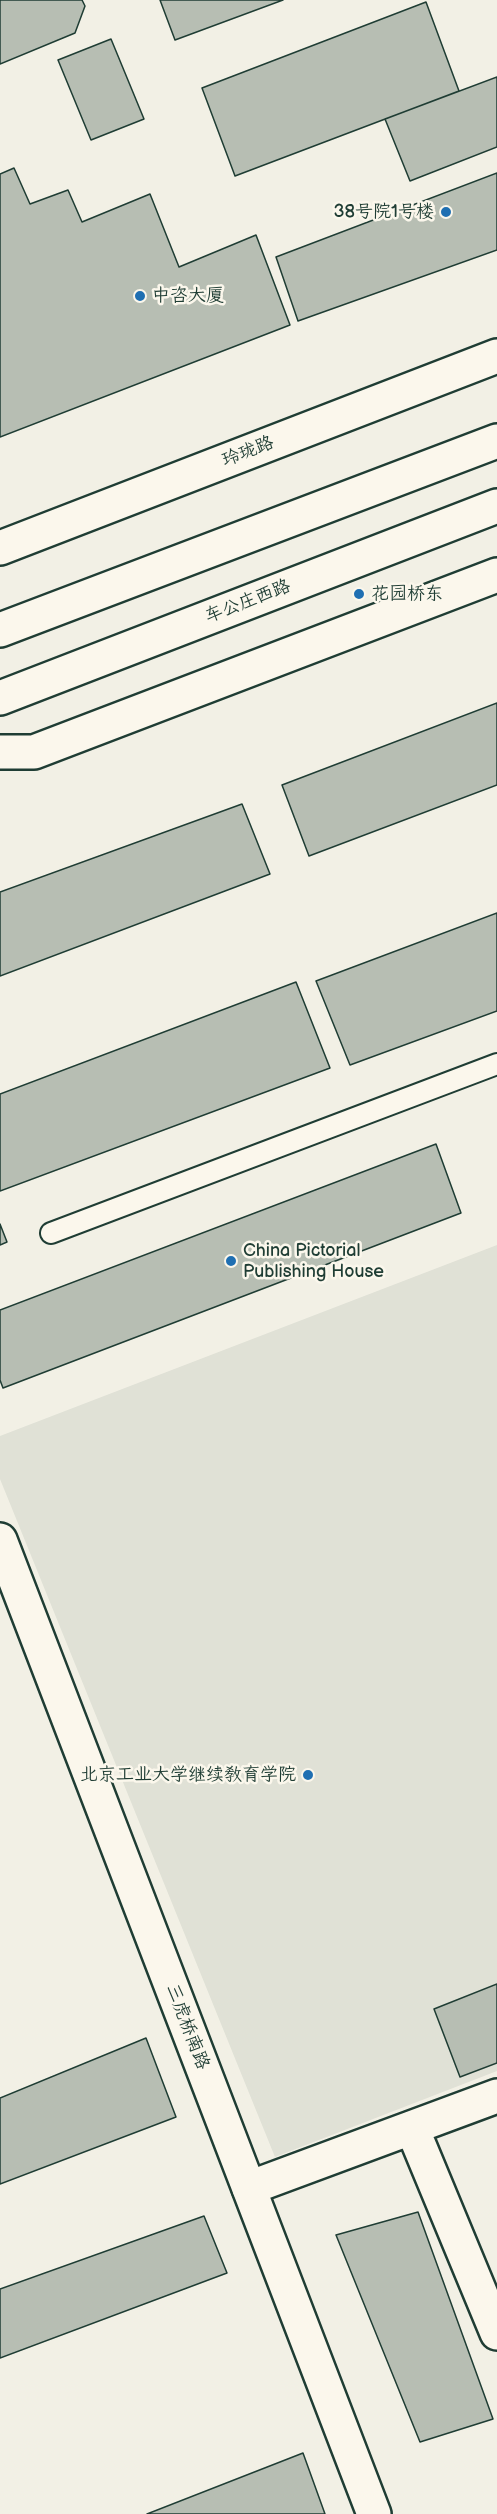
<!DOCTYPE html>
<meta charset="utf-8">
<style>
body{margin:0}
canvas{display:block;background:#f2f0e5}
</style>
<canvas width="497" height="2514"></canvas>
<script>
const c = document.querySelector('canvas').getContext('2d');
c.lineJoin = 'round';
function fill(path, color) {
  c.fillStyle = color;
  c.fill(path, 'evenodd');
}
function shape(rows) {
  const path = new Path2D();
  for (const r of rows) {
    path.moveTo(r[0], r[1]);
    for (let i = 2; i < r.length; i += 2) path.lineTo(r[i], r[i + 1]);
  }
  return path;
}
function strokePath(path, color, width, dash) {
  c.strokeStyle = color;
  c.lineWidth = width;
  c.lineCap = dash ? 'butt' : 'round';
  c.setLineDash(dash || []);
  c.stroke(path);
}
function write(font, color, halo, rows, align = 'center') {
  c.font = font + ' "Balsamiq Sans","LXGW WenKai TC",sans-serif';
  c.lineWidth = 5;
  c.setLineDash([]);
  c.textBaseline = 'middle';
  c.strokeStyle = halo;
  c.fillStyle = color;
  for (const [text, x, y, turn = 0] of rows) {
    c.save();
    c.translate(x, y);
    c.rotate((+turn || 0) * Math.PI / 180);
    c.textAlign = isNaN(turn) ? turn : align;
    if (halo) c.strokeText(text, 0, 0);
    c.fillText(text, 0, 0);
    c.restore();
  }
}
fill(shape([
 [497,1245,497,2071,275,2157,0,1479,0,1436]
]), '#e0e1d6');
const building = shape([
 [0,0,82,0,85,6,75,33,0,64,0,0],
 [160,0,283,0,175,40,160,0],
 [426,2,459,91,235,176,202,88,426,2],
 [111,39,144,119,91,140,58,60,111,39],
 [497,77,497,147,410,181,385,119,497,77],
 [14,168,30,204,68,190,82,222,150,194,179,267,256,235,290,325,0,437,0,174,14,168],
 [497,173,497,250,298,321,276,257,497,173],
 [497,703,497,785,309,856,282,785,497,703],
 [242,804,270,874,0,976,0,892,242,804],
 [497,913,497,1011,350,1065,316,981,497,913],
 [296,982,330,1068,0,1191,0,1094,296,982],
 [436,1144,461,1213,3,1388,0,1380,0,1310,436,1144],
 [0,1224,7,1242,0,1245,0,1224],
 [497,1984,497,2063,460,2077,434,2009,497,1984],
 [146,2038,176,2117,0,2184,0,2098,146,2038],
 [418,2212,493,2419,420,2442,336,2235,418,2212],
 [204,2216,227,2273,0,2358,0,2289,204,2216],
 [303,2453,325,2514,147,2514,303,2453]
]);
fill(building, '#b7beb3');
strokePath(building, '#1f3d34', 1.5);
const service = shape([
 [51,1233,497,1064]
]);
const minor = shape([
 [412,2128,497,2333],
 [249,2188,497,2096]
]);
const tertiary = shape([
 [0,548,497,356],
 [0,752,34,752,497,575],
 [0,1540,374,2514]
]);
const primary = shape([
 [0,630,497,441],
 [0,698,497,506]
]);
strokePath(service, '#1f3d34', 24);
strokePath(minor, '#1f3d34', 38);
strokePath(tertiary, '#1f3d34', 38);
strokePath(primary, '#1f3d34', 38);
strokePath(service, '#fbf7ec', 20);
strokePath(minor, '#fbf7ec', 33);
strokePath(tertiary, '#fbf7ec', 33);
strokePath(primary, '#fbf7ec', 33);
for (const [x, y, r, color] of [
 [446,212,6,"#1f6fb2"],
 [140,296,6,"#1f6fb2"],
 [359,594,6,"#1f6fb2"],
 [231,1261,6,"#1f6fb2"],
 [308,1775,6,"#1f6fb2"]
]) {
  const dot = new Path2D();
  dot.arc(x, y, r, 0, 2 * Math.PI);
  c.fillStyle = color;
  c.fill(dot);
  strokePath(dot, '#fbf7ec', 2);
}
write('18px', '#1f3d34', '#fbf7ec', [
 ["38号院1号楼",434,212,"right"],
 ["中咨大厦",152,296],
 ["花园桥东",371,594],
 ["China Pictorial",243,1251],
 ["Publishing House",243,1272],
 ["北京工业大学继续教育学院",296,1775,"right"]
], 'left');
write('18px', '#1f3d34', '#fbf7ec', [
 ["玲珑路",248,452,-21],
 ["车公庄西路",248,602,-21],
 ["三虎桥南路",187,2027,69]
]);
</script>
